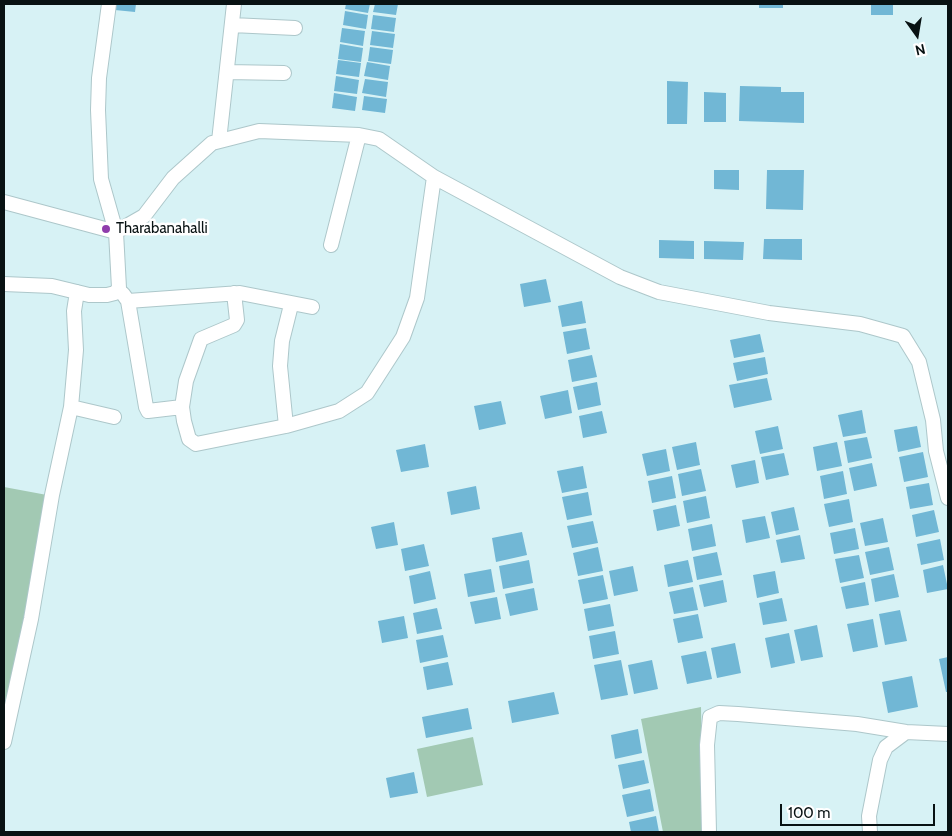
<!DOCTYPE html>
<style>
body{margin:0}
#map{position:relative;width:952px;height:836px;overflow:hidden;background:#d7f2f5;font-family:Cabin,sans-serif}
canvas{display:block}
.frame{position:absolute;inset:0;border:5px solid #081213;pointer-events:none}
.north{position:absolute;left:892px;top:10px;width:50px;height:50px;-webkit-text-stroke:4px #fff;paint-order:stroke;rotate:167deg;font-size:14px;font-weight:700;line-height:20px;text-align:center;color:#081213}
.north::after{content:'';display:block;margin:auto;width:18px;height:22px;background:#081213;clip-path:polygon(50% 0,100% 100%,50% 72%,0 100%)}
.scale{position:absolute;left:780px;top:804px;width:155px;height:22px;box-sizing:border-box;border:2px solid #081213;border-top:0;padding-left:6px;font-size:15px;line-height:18px;white-space:nowrap;color:#081213;-webkit-text-stroke:4px #fff;paint-order:stroke}
</style>
<div id="map">
<canvas width="952" height="836"></canvas>
<div class="frame"></div>
<div class="north">N</div>
<div class="scale">100 m</div>
</div>
<script>
const c = document.querySelector('canvas').getContext('2d');
c.lineJoin = 'round';
function fill(path, color) {
  c.fillStyle = color;
  c.fill(path, 'evenodd');
}
function shape(rows) {
  const path = new Path2D();
  for (const r of rows) {
    path.moveTo(r[0], r[1]);
    for (let i = 2; i < r.length; i += 2) path.lineTo(r[i], r[i + 1]);
  }
  return path;
}
function strokePath(path, color, width, dash) {
  c.strokeStyle = color;
  c.lineWidth = width;
  c.lineCap = dash ? 'butt' : 'round';
  c.setLineDash(dash || []);
  c.stroke(path);
}
function write(font, color, halo, rows, align = 'center') {
  c.font = font + ' Cabin,sans-serif';
  c.lineWidth = 5;
  c.setLineDash([]);
  c.textBaseline = 'middle';
  c.strokeStyle = halo;
  c.fillStyle = color;
  for (const [text, x, y, turn = 0] of rows) {
    c.save();
    c.translate(x, y);
    c.rotate((+turn || 0) * Math.PI / 180);
    c.textAlign = isNaN(turn) ? turn : align;
    if (halo) c.strokeText(text, 0, 0);
    c.fillText(text, 0, 0);
    c.restore();
  }
}
fill(shape([
 [4,487,47,495,24,628,4,725],
 [701,707,703,832,663,832,641,719],
 [473,737,483,785,427,797,417,749]
]), '#a2c9b3');
fill(shape([
 [115,4,136,4,135,12,115,10],
 [346,4,370,4,368,13,345,9],
 [375,4,398,4,396,15,373,12],
 [759,4,783,4,783,8,759,8],
 [871,4,893,4,893,15,871,15],
 [345,11,368,15,366,29,343,25],
 [373,15,396,18,394,32,371,29],
 [342,28,365,31,363,46,340,42],
 [372,31,395,34,393,48,370,45],
 [340,44,363,48,361,62,338,59],
 [370,47,393,50,391,64,368,61],
 [338,60,361,63,359,77,336,74],
 [367,62,390,66,388,80,364,76],
 [336,76,359,80,357,94,334,91],
 [365,79,388,82,386,97,362,93],
 [667,81,688,82,687,124,667,124],
 [740,86,781,87,781,92,804,92,804,123,739,121],
 [704,92,726,93,726,122,704,122],
 [334,93,357,97,355,111,332,108],
 [364,96,387,99,385,113,362,110],
 [714,170,739,170,739,190,714,189],
 [767,170,804,170,803,210,766,209],
 [764,239,802,239,802,260,763,259],
 [659,240,694,241,694,259,659,258],
 [704,241,744,242,743,260,704,259],
 [546,279,551,302,524,307,520,284],
 [582,301,586,323,562,327,558,306],
 [586,328,590,349,567,354,563,332],
 [760,334,764,352,734,358,730,340],
 [592,355,597,377,572,382,568,360],
 [765,357,768,374,737,381,733,363],
 [767,378,772,400,734,408,729,385],
 [597,382,601,405,578,410,573,387],
 [568,390,572,413,545,419,540,396],
 [501,401,506,424,479,430,474,406],
 [862,410,866,433,843,437,838,415],
 [602,411,607,433,583,438,579,416],
 [778,426,783,449,760,454,755,431],
 [917,426,921,447,898,452,894,430],
 [867,437,872,458,848,463,844,441],
 [696,442,700,465,677,470,672,447],
 [837,442,842,466,817,471,813,447],
 [425,444,429,467,401,472,396,450],
 [666,449,670,471,647,476,642,454],
 [923,452,928,477,904,482,899,457],
 [784,453,789,475,766,480,761,457],
 [755,460,759,483,736,488,731,465],
 [872,463,877,486,854,491,849,468],
 [583,466,587,488,562,493,557,471],
 [701,469,706,491,682,496,678,474],
 [843,471,847,494,824,499,820,476],
 [672,476,676,498,652,503,648,481],
 [929,483,933,505,910,509,906,487],
 [476,486,480,509,451,515,447,492],
 [588,492,592,515,567,520,562,497],
 [706,496,710,518,687,523,683,501],
 [849,499,853,522,829,527,824,504],
 [676,505,680,526,657,531,653,510],
 [794,507,799,530,776,535,771,512],
 [934,510,939,532,916,537,912,515],
 [765,516,770,538,746,543,742,520],
 [883,518,888,542,865,546,860,523],
 [593,521,598,543,572,548,567,526],
 [394,522,398,545,376,549,371,527],
 [712,524,716,546,692,551,688,529],
 [855,528,859,549,834,554,830,533],
 [522,532,527,555,496,562,492,538],
 [800,535,805,559,781,563,776,540],
 [940,539,944,560,921,565,917,544],
 [424,544,429,566,405,571,401,549],
 [598,547,603,571,578,576,573,553],
 [889,547,894,570,870,575,865,552],
 [717,552,722,575,697,580,693,557],
 [859,555,864,578,840,583,835,559],
 [529,560,533,583,503,589,499,566],
 [688,560,693,582,668,587,664,565],
 [943,565,948,589,927,593,923,570],
 [633,566,638,591,614,596,609,571],
 [491,569,495,592,468,597,464,574],
 [430,571,436,599,414,604,409,576],
 [775,571,779,593,757,598,753,575],
 [894,574,899,597,875,602,871,579],
 [603,575,608,599,583,604,578,580],
 [723,580,727,602,704,607,699,585],
 [865,582,869,605,846,609,841,587],
 [693,587,698,610,674,614,669,592],
 [534,588,538,610,510,616,505,594],
 [497,597,501,619,475,624,470,602],
 [782,598,787,621,763,625,759,603],
 [610,604,614,626,588,631,584,609],
 [437,608,442,629,417,634,413,613],
 [900,610,907,641,885,645,879,614],
 [698,614,703,638,678,643,673,619],
 [404,616,408,638,382,643,378,621],
 [873,619,878,647,853,652,847,624],
 [817,625,823,657,801,661,794,630],
 [615,631,619,654,593,659,589,636],
 [789,633,795,663,771,668,765,638],
 [443,635,448,657,420,663,416,640],
 [735,643,741,673,717,678,711,648],
 [706,651,712,679,687,684,681,656],
 [948,657,948,692,946,692,939,659],
 [621,660,628,695,601,700,594,665],
 [652,660,658,689,634,694,628,665],
 [448,662,453,685,427,690,423,667],
 [912,676,918,707,888,713,882,682],
 [554,692,559,714,512,723,508,701],
 [468,708,472,729,426,738,422,717],
 [638,729,642,753,615,759,611,735],
 [644,760,649,783,623,789,618,765],
 [414,772,418,793,390,798,386,778],
 [650,789,654,811,627,817,622,795],
 [656,816,659,832,631,832,629,822]
]), '#71b7d5');
const minor = shape([
 [232,25,295,28],
 [227,72,284,73],
 [219,141,234,4],
 [4,202,116,232,144,216,173,178,212,143,259,131,359,135,379,139,434,177,620,277,659,292,769,313,860,324,903,336,919,362,933,420,936,451,948,498],
 [331,245,359,135],
 [4,284,52,286,89,295,107,295,115,293,119,288,116,232,101,179,98,110,99,78,109,4],
 [234,293,237,320,234,325,201,339,186,381,182,407,184,421,189,439,196,444,286,426,339,411,367,393,403,337,417,298,434,177],
 [123,294,128,301,146,407,148,411,182,407],
 [128,301,240,293,312,307],
 [71,407,114,417],
 [286,426,280,366,282,341,291,305],
 [4,742,31,619,52,495,71,407,76,350,74,311,77,292],
 [709,832,707,745,710,717,719,713,738,714,857,724,906,732,948,734],
 [870,832,869,816,880,760,886,747,906,732]
]);
strokePath(minor, '#adc7ca', 16);
strokePath(minor, '#fff', 14);
for (const [x, y, r, color] of [
 [106,229,5,"#8f3dac"]
]) {
  const dot = new Path2D();
  dot.arc(x, y, r, 0, 2 * Math.PI);
  c.fillStyle = color;
  c.fill(dot);
  strokePath(dot, '#fff', 2);
}
write('15px', '#081213', '#fff', [
 ["Tharabanahalli",116,229]
], 'left');
</script>
